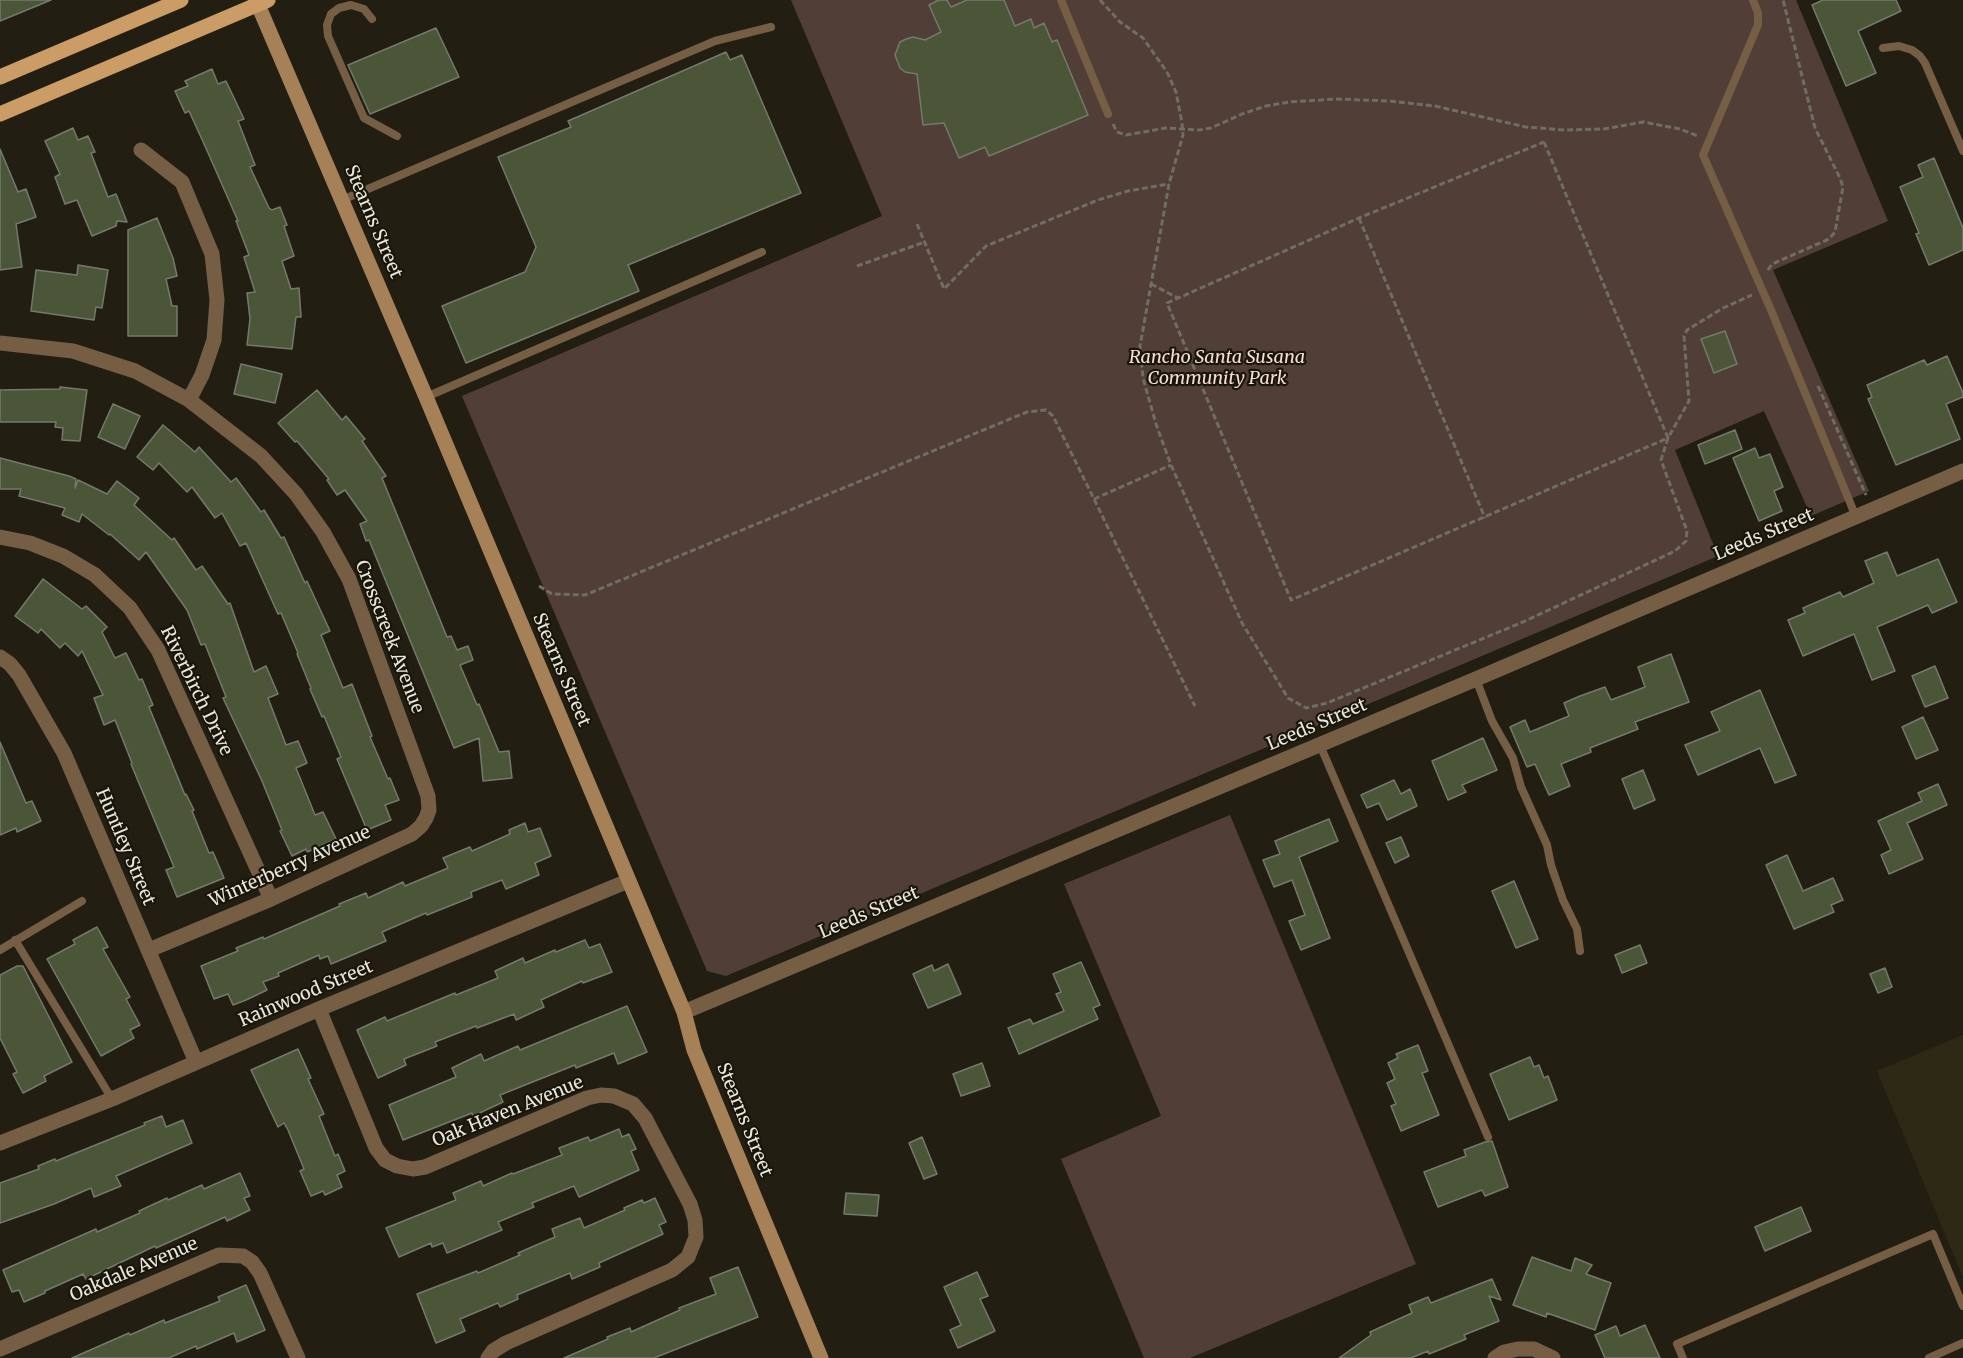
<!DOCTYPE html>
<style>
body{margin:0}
canvas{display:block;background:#221f12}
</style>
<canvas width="1963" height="1358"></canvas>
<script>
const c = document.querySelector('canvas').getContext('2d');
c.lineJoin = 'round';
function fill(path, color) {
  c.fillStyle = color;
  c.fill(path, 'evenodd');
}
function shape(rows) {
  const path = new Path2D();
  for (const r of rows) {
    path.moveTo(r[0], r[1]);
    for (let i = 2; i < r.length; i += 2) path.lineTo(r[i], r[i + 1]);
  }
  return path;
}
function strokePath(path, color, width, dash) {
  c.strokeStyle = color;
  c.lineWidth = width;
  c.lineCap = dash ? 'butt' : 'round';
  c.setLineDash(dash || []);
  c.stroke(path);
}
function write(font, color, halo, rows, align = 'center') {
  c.font = font + ' Merriweather,serif';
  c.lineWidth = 4.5;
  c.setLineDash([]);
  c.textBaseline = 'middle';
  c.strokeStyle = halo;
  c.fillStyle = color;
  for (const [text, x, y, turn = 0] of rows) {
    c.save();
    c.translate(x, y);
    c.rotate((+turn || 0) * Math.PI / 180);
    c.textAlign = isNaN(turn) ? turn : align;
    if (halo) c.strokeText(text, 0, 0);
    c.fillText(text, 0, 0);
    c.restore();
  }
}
fill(shape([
 [1963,1035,1963,1277,1877,1071]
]), '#2e2915');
fill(shape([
 [791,0,1796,0,1888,221,1773,270,1869,491,1811,516,1764,411,1675,450,1718,556,726,976,707,971,462,396,882,216],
 [1230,815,1416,1264,1190,1358,1144,1358,1061,1159,1161,1116,1064,884]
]), '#513e37');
const building = shape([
 [0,0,51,0,0,21,0,0],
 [939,0,947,0,951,7,967,0,1004,0,1015,26,1031,19,1034,28,1044,23,1052,42,1057,40,1088,115,989,156,985,147,959,158,944,123,923,125,917,74,905,72,900,68,895,55,900,42,906,39,913,37,925,40,941,32,929,5,939,0],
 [1823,0,1896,0,1901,11,1858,31,1876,73,1846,86,1812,5,1823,0],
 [436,28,459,77,370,114,348,65,436,28],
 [726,52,730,60,742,55,801,193,628,265,639,291,466,363,442,306,525,272,536,247,498,157,571,127,568,121,726,52],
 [212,69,218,84,226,81,244,119,238,121,255,165,250,167,269,208,272,210,280,207,287,225,284,226,294,256,282,261,291,289,299,288,301,317,296,317,292,349,247,345,250,319,247,293,255,292,244,257,249,255,236,221,238,221,205,146,189,111,185,113,175,91,188,86,185,81,212,69],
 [73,128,78,140,88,136,95,152,91,153,108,197,116,194,127,222,117,221,116,226,92,236,77,200,65,204,55,177,60,174,45,141,73,128],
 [0,149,18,192,26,189,36,217,16,224,22,267,0,270,0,149],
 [1934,158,1963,228,1963,250,1929,265,1916,234,1919,233,1900,187,1923,177,1918,165,1934,158],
 [157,218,173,258,177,276,166,279,172,306,177,306,177,336,128,336,128,230,157,218],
 [78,265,108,270,102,308,96,307,94,320,31,311,36,270,77,275,78,265],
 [1725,331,1737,364,1714,373,1701,339,1725,331],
 [1947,356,1963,393,1963,397,1946,404,1960,439,1896,465,1868,399,1872,397,1867,385,1924,360,1927,365,1947,356],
 [241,364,282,374,275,403,234,394,241,364],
 [60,387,87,390,80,441,62,440,63,428,55,427,56,422,0,422,0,390,60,389,60,387],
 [317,390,342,420,346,416,365,439,362,441,386,476,382,478,447,637,451,636,457,650,468,646,473,660,460,665,477,705,479,704,499,752,509,751,512,778,483,781,479,738,454,748,369,540,366,541,360,524,367,521,345,490,337,495,327,480,329,479,297,441,295,442,278,423,317,390],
 [113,404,140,416,125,449,98,437,113,404],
 [163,425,195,452,199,447,231,482,236,478,261,512,264,510,281,538,284,537,305,583,307,581,330,631,321,635,343,688,352,684,372,736,370,737,388,779,390,778,399,800,385,805,391,820,367,830,337,759,341,757,324,716,322,717,310,689,311,688,297,654,298,653,281,613,278,614,246,543,240,546,222,513,215,518,192,487,187,492,159,463,153,470,137,457,163,425],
 [1735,430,1742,449,1705,464,1698,445,1735,430],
 [1755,448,1759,458,1770,454,1783,487,1774,491,1782,511,1759,521,1733,458,1755,448],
 [0,458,69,476,76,479,75,488,78,480,107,494,117,481,139,498,134,505,172,540,174,538,196,570,202,566,228,604,230,603,254,672,266,666,278,694,268,698,286,745,298,741,307,763,296,768,315,815,323,812,336,839,307,852,306,849,292,856,280,831,282,830,262,781,223,698,226,697,205,644,201,645,187,610,146,552,139,560,110,534,109,535,82,514,79,522,62,515,65,508,19,496,21,489,0,489,0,458],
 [1887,552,1897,576,1938,559,1957,602,1932,613,1928,605,1877,627,1895,671,1872,680,1854,634,1803,656,1788,620,1805,613,1803,608,1840,592,1843,597,1874,583,1865,561,1887,552],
 [43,579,82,609,86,606,107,627,102,632,115,658,126,653,139,680,142,679,153,705,149,707,185,795,186,794,194,810,192,811,209,853,213,852,224,878,177,897,166,870,174,867,131,764,132,763,115,720,104,725,94,698,103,695,82,651,78,656,65,643,60,648,41,629,38,633,15,616,43,579],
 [1671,654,1689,702,1635,722,1638,729,1590,748,1591,752,1561,764,1570,786,1549,795,1535,764,1527,767,1510,727,1525,720,1530,732,1569,716,1564,703,1580,696,1605,687,1611,700,1645,687,1638,667,1671,654],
 [1935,666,1948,698,1925,707,1912,676,1935,666],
 [1760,690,1796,775,1775,783,1760,748,1698,775,1685,745,1720,731,1711,712,1760,690],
 [1923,717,1938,750,1916,759,1902,727,1923,717],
 [1483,738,1497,770,1462,785,1466,792,1448,800,1432,761,1483,738],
 [0,742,26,803,32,801,41,821,17,832,16,828,0,835,0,742],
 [1643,770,1655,800,1634,809,1622,779,1643,770],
 [1394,780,1401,794,1410,789,1417,806,1387,820,1379,803,1367,808,1361,795,1394,780],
 [1938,784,1947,805,1907,823,1923,859,1889,874,1881,855,1891,850,1878,821,1922,801,1918,793,1938,784],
 [1329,819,1338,841,1299,857,1330,938,1301,950,1289,921,1305,915,1292,880,1274,887,1263,860,1280,854,1275,841,1329,819],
 [525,823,528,832,540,828,551,856,535,863,539,875,506,889,502,880,471,892,472,897,427,915,426,913,382,932,386,941,331,964,328,956,320,959,319,955,278,973,279,976,263,982,267,990,246,1000,233,1005,228,994,214,999,201,966,238,951,236,948,263,937,264,939,340,906,339,904,366,893,368,898,403,882,405,886,448,868,443,858,470,847,472,851,510,834,509,830,525,823],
 [1401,837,1409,856,1395,863,1386,843,1401,837],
 [1787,855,1803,891,1833,878,1843,900,1831,905,1834,912,1794,929,1766,865,1787,855],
 [1514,881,1538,939,1516,948,1492,891,1514,881],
 [97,927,108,947,103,949,130,997,126,999,140,1025,130,1030,134,1038,101,1056,47,959,75,944,73,940,97,927],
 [585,940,589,948,600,944,612,972,583,983,582,981,541,1000,544,1007,516,1020,514,1014,477,1028,476,1026,435,1042,437,1046,404,1059,406,1065,378,1078,357,1030,385,1017,387,1021,455,993,456,995,498,978,495,971,523,958,525,963,555,950,556,952,585,940],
 [1640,945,1647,963,1622,973,1615,955,1640,945],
 [1081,962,1100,1005,1093,1008,1098,1019,1019,1054,1008,1028,1030,1019,1033,1024,1064,1011,1056,994,1061,992,1053,974,1081,962],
 [948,964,961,994,928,1008,913,974,932,965,934,971,948,964],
 [17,966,23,966,72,1062,44,1076,46,1081,23,1093,13,1074,17,1072,0,1038,0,975,17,966],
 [1885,968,1892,987,1878,993,1870,974,1885,968],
 [627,1006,647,1052,618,1064,614,1053,576,1068,575,1065,500,1095,503,1102,473,1116,472,1113,403,1140,389,1105,456,1077,452,1068,481,1054,484,1061,518,1046,520,1050,627,1006],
 [1418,1045,1428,1071,1422,1073,1439,1115,1401,1131,1391,1106,1396,1104,1387,1083,1395,1079,1388,1063,1398,1058,1396,1054,1418,1045],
 [298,1049,311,1078,308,1079,324,1114,319,1116,335,1156,338,1154,345,1171,337,1175,342,1187,325,1195,323,1191,311,1196,300,1171,304,1169,288,1130,284,1123,278,1127,251,1070,298,1049],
 [1530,1057,1534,1067,1539,1065,1544,1078,1548,1076,1557,1100,1509,1120,1490,1074,1530,1057],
 [982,1063,990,1086,961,1096,953,1074,982,1063],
 [162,1116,166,1127,183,1120,192,1143,116,1176,121,1186,94,1197,91,1188,54,1204,0,1223,0,1183,39,1169,38,1166,55,1159,56,1161,145,1125,144,1123,162,1116],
 [619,1129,622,1137,629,1134,636,1149,631,1151,639,1170,579,1197,574,1186,532,1203,534,1207,498,1222,502,1230,447,1253,443,1243,432,1247,431,1243,399,1257,386,1228,456,1200,453,1193,481,1181,483,1186,512,1173,513,1174,562,1155,559,1148,588,1137,590,1141,619,1129],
 [922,1137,937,1174,924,1179,909,1143,922,1137],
 [1492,1141,1508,1187,1485,1196,1482,1190,1438,1207,1424,1172,1466,1156,1464,1150,1485,1142,1492,1141],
 [240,1173,250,1196,244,1198,250,1210,227,1221,225,1217,156,1248,155,1246,86,1279,83,1274,45,1291,45,1293,24,1302,19,1290,12,1292,3,1270,96,1229,97,1232,140,1213,139,1211,167,1198,168,1200,202,1185,204,1189,240,1173],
 [846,1193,879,1195,877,1216,844,1214,846,1193],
 [655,1198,666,1222,659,1225,663,1234,599,1263,600,1267,572,1279,570,1273,517,1295,518,1299,500,1307,498,1303,460,1319,465,1331,436,1343,417,1294,477,1271,478,1273,520,1255,518,1253,555,1237,552,1229,580,1218,584,1228,625,1210,624,1208,642,1200,644,1203,655,1198],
 [1801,1207,1811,1231,1765,1251,1755,1227,1801,1207],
 [1532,1257,1571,1271,1575,1258,1592,1265,1586,1274,1611,1283,1595,1330,1547,1313,1546,1317,1513,1305,1532,1257],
 [738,1267,758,1317,654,1358,564,1358,608,1339,607,1337,630,1328,631,1332,680,1310,679,1308,716,1294,710,1278,738,1267],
 [977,1272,988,1296,980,1299,995,1331,958,1348,950,1330,961,1325,944,1287,977,1272],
 [1492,1279,1501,1300,1489,1296,1499,1321,1464,1335,1466,1339,1429,1354,1428,1351,1411,1358,1339,1358,1371,1335,1370,1332,1412,1313,1409,1305,1428,1297,1431,1303,1492,1279],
 [246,1285,265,1330,237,1342,234,1333,197,1349,196,1346,169,1358,72,1358,129,1333,130,1335,164,1320,165,1323,220,1301,218,1297,246,1285],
 [1645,1325,1660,1358,1605,1358,1595,1335,1616,1326,1620,1336,1645,1325]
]);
fill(building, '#4b5639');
strokePath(building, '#747a6b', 1.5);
strokePath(shape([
 [936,0,937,1],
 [1100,0,1120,22,1143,38,1167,72,1176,92,1182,123,1183,135,1169,184,1140,346,1143,378,1156,424,1171,465,1242,623,1288,698,1306,708,1327,703,1523,622,1675,551,1686,541,1687,531,1661,460,1668,438,1689,401,1684,336,1687,330,1723,308,1752,295],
 [1113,124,1117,132,1126,135,1166,128,1199,130,1211,128,1242,114,1266,106,1289,102,1336,99,1389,101,1435,106,1526,127,1565,130,1604,129,1643,122,1680,129,1698,136],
 [1544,142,1668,438,1291,600,1167,303,1359,218,1544,142],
 [1359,218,1485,518],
 [917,224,944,289,986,246,1098,200,1128,191,1169,184],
 [857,266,925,242],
 [1768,270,1772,264,1829,239,1835,232,1843,187,1840,178,1815,128,1783,0],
 [1151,284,1178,298],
 [1818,386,1866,495],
 [1094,499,1171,465],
 [539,586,552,594,585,595,1027,412,1046,410,1053,416,1094,499,1195,706]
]), '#706d62', 3, [6, 3]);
strokePath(shape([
 [1061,0,1108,114],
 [1753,0,1758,13,1758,25,1703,155,1771,310,1856,517],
 [372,19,364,9,351,5,339,8,331,14,327,25,328,36,364,118,397,136],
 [1883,48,1899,46,1912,50,1920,56,1925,63,1963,151],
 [342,200,715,41,771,27],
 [426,397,762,252],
 [1476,679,1492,721,1513,758,1521,787,1547,845,1551,865,1563,900,1577,929,1580,951],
 [1320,745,1488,1137],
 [15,940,112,1099],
 [0,950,82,901],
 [1683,1358,1677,1344,1933,1234,1963,1306],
 [1929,1358,1963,1343]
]), '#755e44', 8);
strokePath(shape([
 [141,150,182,182,212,254,217,300,214,340,202,375,189,400],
 [0,343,73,351,135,371,189,400,261,456,296,494,323,532,349,579,428,796,429,810,426,818,421,826,412,834,271,899,149,950],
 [0,537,30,543,63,556,95,575,130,608,158,650,271,899],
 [0,657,10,664,19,675,64,753,196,1062],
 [319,1009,376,1148,385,1160,397,1166,413,1169,425,1167,587,1098,601,1095,614,1096,633,1104,645,1118,690,1204,695,1220,696,1237,688,1257,672,1270,506,1343,493,1351,488,1358],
 [684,1012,1476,679,1963,471],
 [0,1143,112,1099,319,1009,628,881],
 [0,1349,219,1255,243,1256,252,1262,260,1273,298,1358],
 [1495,1358,1504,1352,1518,1349,1534,1349,1553,1358]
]), '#755e44', 15);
strokePath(shape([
 [256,0,426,397,684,1012,694,1050,821,1358]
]), '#a68158', 15);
strokePath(shape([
 [0,77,181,0],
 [0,114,268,0]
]), '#cc9c66', 15);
write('18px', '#e8e6dd', '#191609', [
 ["Stearns Street",373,222,67],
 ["Leeds Street",1764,535,-23],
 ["Crosscreek Avenue",389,637,69],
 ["Stearns Street",561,670,67],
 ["Riverbirch Drive",196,691,64],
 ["Leeds Street",1317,725,-23],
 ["Huntley Street",125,847,67],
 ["Winterberry Avenue",290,867,-24],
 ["Leeds Street",869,913,-23],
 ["Rainwood Street",306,994,-23],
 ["Oak Haven Avenue",508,1112,-22],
 ["Stearns Street",744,1120,68],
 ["Oakdale Avenue",134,1270,-23]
]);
write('italic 18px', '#f7ded5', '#191609', [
 ["Rancho Santa Susana",1217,358],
 ["Community Park",1217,379]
]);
</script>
